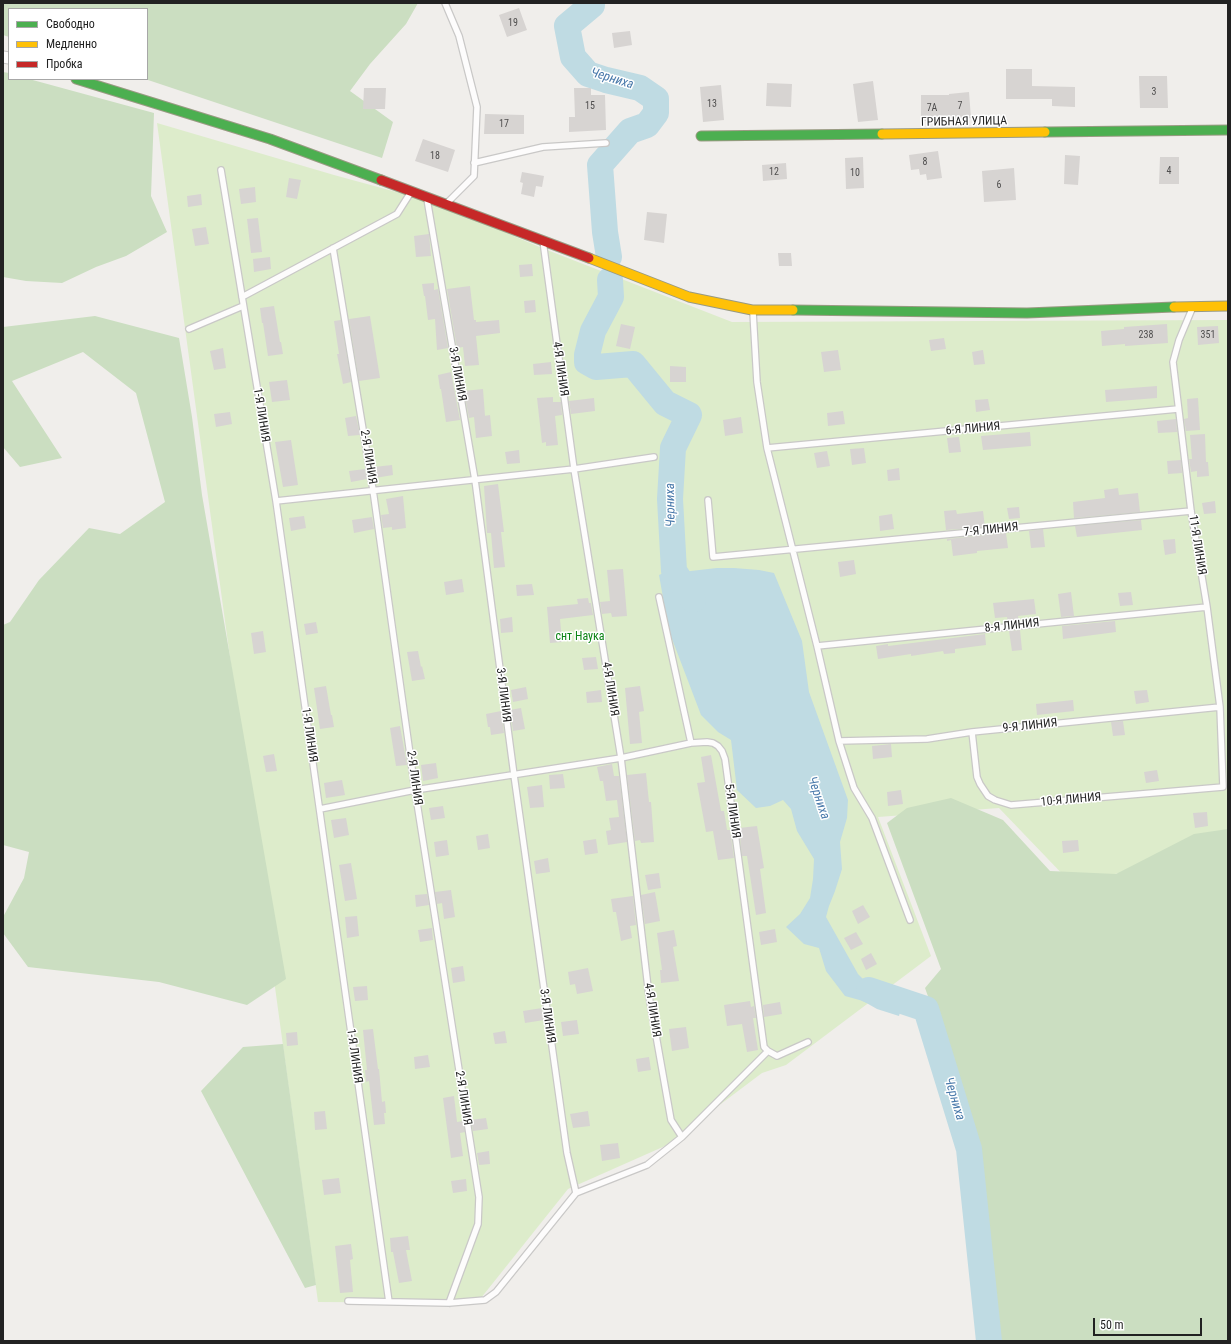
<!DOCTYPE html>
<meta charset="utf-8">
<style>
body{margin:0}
#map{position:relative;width:1231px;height:1344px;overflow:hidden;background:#f0eeeb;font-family:"Roboto Condensed",sans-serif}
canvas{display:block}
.frame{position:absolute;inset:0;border:4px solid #222;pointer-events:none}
.legend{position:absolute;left:8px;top:8px;width:140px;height:72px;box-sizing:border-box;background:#fff;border:1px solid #a7a7a7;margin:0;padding:5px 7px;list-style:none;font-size:12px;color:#222}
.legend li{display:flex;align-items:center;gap:8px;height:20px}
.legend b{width:20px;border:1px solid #a7a7a7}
.scale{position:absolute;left:1093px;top:1318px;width:109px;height:18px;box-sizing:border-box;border:2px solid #222;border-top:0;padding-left:5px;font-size:12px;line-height:14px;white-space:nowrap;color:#222;-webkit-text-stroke:3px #fff;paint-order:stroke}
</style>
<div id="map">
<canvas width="1231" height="1344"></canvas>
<div class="frame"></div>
<ul class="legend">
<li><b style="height:5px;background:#4caf50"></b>Свободно</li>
<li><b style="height:5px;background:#ffc107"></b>Медленно</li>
<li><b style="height:5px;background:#c62828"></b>Пробка</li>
</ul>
<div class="scale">50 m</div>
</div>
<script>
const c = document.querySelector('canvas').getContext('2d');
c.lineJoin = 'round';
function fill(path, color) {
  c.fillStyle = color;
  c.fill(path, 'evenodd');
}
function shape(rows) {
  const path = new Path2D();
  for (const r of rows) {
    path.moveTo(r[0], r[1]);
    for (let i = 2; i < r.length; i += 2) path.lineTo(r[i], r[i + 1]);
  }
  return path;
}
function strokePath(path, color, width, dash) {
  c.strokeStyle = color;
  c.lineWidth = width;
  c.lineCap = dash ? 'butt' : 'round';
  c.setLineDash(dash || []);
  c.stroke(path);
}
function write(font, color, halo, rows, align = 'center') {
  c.font = font + ' "Roboto Condensed",sans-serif';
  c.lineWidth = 3;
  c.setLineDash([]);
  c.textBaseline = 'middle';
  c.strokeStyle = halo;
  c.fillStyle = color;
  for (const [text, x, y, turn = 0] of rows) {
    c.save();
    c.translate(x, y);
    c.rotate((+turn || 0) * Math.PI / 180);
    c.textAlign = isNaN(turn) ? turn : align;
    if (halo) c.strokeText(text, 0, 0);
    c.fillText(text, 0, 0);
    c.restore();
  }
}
fill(shape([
 [157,123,334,175,433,202,542,248,732,322,1228,320,1228,854,1070,882,999,808,878,817,931,956,786,1065,762,1073,665,1146,568,1189,477,1303,318,1302]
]), '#ddeccb');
fill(shape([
 [3,3,418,3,406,24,370,64,350,91,393,122,382,158,145,79,147,79,147,9,9,9,9,37,3,35],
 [3,72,9,73,9,79,29,79,154,113,151,196,167,232,126,256,96,267,62,283,26,281,3,277],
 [95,316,179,338,192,417,202,495,286,979,247,1005,159,982,28,967,3,933,3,917,24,878,29,852,3,845,3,625,10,622,39,580,89,528,120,534,165,502,136,393,83,352,12,381,62,458,20,467,3,447,3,327],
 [951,798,1003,820,1050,871,1116,874,1194,834,1228,829,1228,1341,1000,1341,994,1318,974,1124,925,988,941,969,887,823,907,808],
 [283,1044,316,1285,305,1288,201,1091,243,1047]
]), '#cbdec1');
fill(shape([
 [717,568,734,568,759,570,774,573,802,641,809,692,848,800,847,818,840,842,842,869,835,891,829,906,826,917,858,974,866,982,903,1001,899,1016,877,1009,863,1001,845,996,826,971,819,948,804,944,786,927,800,914,810,898,813,879,814,859,797,831,791,809,783,800,770,806,756,808,737,790,731,740,718,732,701,715,669,631,659,575,668,571,682,572]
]), '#bfdbe3');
strokePath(shape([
 [592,3,592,5,567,26,573,57,588,74,606,80,640,88,656,99,656,113,647,125,630,131,600,165,605,232,609,257],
 [610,280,611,297,593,331,587,355,587,362,596,367,633,364,665,403,689,415,673,448,670,499,674,571,693,600],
 [869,990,926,1009,969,1149,989,1341]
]), '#bfdbe3', 26);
fill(shape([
 [519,8,527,30,507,37,499,15],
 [630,31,632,45,614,48,612,33],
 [1006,69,1032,69,1032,86,1075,87,1075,107,1052,106,1052,99,1006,99],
 [1139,76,1167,76,1168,108,1140,108],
 [873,81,878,120,858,122,853,84],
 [767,83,792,84,791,107,766,106],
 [721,85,724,120,703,122,700,87],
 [364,88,386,88,385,109,363,109],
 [574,88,591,88,591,95,605,95,606,130,569,132,569,117,575,117],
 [969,92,971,118,944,121,921,121,921,95,949,95,949,94],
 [485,114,524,115,524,134,484,134],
 [423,139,455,150,448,172,415,161],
 [938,151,942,178,927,180,926,174,920,175,919,169,911,170,909,155],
 [1065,155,1080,156,1078,185,1064,184],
 [863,157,864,188,846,189,845,158],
 [1160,157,1179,157,1179,184,1159,184],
 [786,163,787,179,763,181,762,165],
 [1014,168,1016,200,984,202,982,171],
 [522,172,544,176,542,187,536,186,534,197,521,194,523,183,520,182],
 [289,178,301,180,297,199,286,197],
 [255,187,256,202,241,204,239,189],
 [201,194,202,205,188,207,187,196],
 [647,212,667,214,664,243,644,240],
 [258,218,262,252,251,253,247,219],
 [206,227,209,244,195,246,192,229],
 [429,234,431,256,416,257,414,236],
 [778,253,791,253,792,266,779,266],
 [270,257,271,269,254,272,253,259],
 [532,264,533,276,520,277,519,265],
 [434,283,434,290,438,289,448,348,437,350,435,319,428,320,425,296,424,296,422,284],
 [470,286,474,320,476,320,476,322,499,320,500,333,476,336,479,365,465,366,463,347,457,348,447,289],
 [535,300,536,312,525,313,524,301],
 [274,306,280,342,281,342,283,354,268,356,263,323,262,323,260,308],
 [370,316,380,378,359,381,349,319],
 [341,320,351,382,343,384,337,354,339,354,334,321],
 [621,324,635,327,630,349,616,346],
 [1167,324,1168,343,1125,346,1125,344,1102,346,1101,331,1124,329,1124,327],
 [1218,326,1219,343,1198,345,1197,327],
 [944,338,946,349,931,351,929,340],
 [223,348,226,368,214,370,210,351],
 [838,350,841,370,824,372,821,352],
 [983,350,985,364,974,365,972,352],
 [551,362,552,374,534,375,533,364],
 [670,366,686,367,686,382,670,382],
 [451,372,460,420,446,422,441,389,440,389,438,375],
 [287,380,290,400,272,402,269,382],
 [1157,386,1157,398,1106,402,1105,390],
 [483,389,485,416,484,416,490,415,492,436,476,438,474,417,469,418,464,391],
 [553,397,553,402,561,402,562,415,555,416,558,445,546,446,546,442,542,443,537,398],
 [594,398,595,411,571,414,569,401],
 [1198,398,1200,430,1186,431,1184,419,1188,418,1187,399],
 [988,399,990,410,976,412,975,400],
 [843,411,845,424,828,426,827,413],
 [230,412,232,424,216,427,214,414],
 [356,416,360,435,348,436,345,418],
 [741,417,743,433,725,436,723,420],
 [1176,419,1177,432,1158,433,1157,421],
 [1030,432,1031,446,983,450,981,436],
 [1205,434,1206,462,1208,462,1209,476,1197,477,1197,471,1191,472,1189,459,1192,459,1190,435],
 [959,437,961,452,949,453,947,438],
 [291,440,298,485,283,487,275,442],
 [864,448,866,463,852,465,850,449],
 [519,450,520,463,507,464,505,452],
 [827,451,830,466,817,468,814,453],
 [1181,460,1182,473,1168,474,1167,461],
 [392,465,393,475,375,478,374,467],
 [899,468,900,480,888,481,887,470],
 [365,469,367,479,351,482,349,471],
 [498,484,504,532,501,532,505,567,494,568,491,533,487,533,484,486],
 [1118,488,1119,495,1138,493,1140,512,1074,518,1073,502,1105,498,1104,490],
 [403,496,406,528,392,530,392,527,383,528,381,515,389,514,386,499],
 [1215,501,1216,513,1204,514,1202,503],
 [1019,507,1020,518,1009,519,1007,508],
 [956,510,957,514,983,511,985,527,946,530,944,511],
 [892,514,894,529,880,531,879,516],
 [304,516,306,528,291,531,289,518],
 [372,517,374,529,354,533,352,520],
 [1141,520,1142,530,1077,537,1075,526],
 [1043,529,1045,547,1031,548,1029,531],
 [1006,533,1008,548,977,551,977,553,953,556,951,540,947,541,947,539],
 [1175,539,1176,553,1165,555,1163,540],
 [854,560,856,574,840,577,838,562],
 [623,569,627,616,612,617,611,613,602,614,600,602,610,601,607,570],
 [462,579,464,592,446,595,444,582],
 [532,584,534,595,517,596,516,585],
 [1071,592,1074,616,1061,617,1058,594],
 [1131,592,1133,605,1120,606,1118,593],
 [588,598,589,603,591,603,593,615,560,619,562,642,550,643,547,607,578,604,577,599],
 [1034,599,1036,614,1018,616,1019,622,1008,623,1007,617,995,618,993,603],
 [512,617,513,632,501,633,500,619],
 [1115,621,1116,632,1063,639,1062,626],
 [316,622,318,633,306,635,304,624],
 [1020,630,1022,650,1012,651,1009,631],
 [263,631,266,652,254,654,251,633],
 [985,634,986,645,955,649,955,653,944,654,943,651,911,656,911,654,878,659,876,646,888,644,888,646],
 [418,651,421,667,422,666,425,679,412,681,407,652],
 [596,657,598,669,584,670,582,658],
 [326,686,331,715,332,715,334,727,320,729,314,688],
 [640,686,644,711,639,712,642,743,630,744,625,688],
 [526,687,528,699,513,702,511,690],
 [601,690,602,702,587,703,586,692],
 [1147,690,1149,702,1136,704,1134,691],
 [1073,700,1074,711,1037,715,1036,704],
 [521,708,525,729,513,731,510,710],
 [501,711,504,733,491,735,490,727,488,727,486,714],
 [1123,721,1125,735,1113,736,1111,722],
 [400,726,407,765,396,766,390,728],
 [891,744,892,757,873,759,872,746],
 [274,754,277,771,266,772,263,756],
 [711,755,721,811,724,811,727,830,730,830,734,858,718,860,713,831,706,832,697,783,705,782,701,757],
 [436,763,438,778,423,781,421,765],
 [612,764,614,776,619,776,627,842,608,845,606,831,611,830,609,818,619,817,617,800,606,801,603,781,600,781,597,767],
 [1157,770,1159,781,1146,783,1144,772],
 [646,773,649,802,651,802,654,842,641,843,640,840,635,841,627,775],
 [563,774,565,788,550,789,549,775],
 [342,780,345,795,326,798,324,783],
 [542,785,544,807,530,808,527,787],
 [901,790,903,804,888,806,887,792],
 [443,806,445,818,431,820,429,808],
 [1207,812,1208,826,1195,828,1193,813],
 [346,818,349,835,334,838,331,820],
 [757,826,764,868,760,869,766,913,756,915,747,856,742,856,739,828],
 [488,834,490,848,478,850,476,836],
 [596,839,598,853,585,855,583,841],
 [447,840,449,855,436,857,434,842],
 [1078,840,1079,851,1063,853,1062,841],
 [548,858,550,872,536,874,534,861],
 [351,863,357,899,345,901,339,865],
 [659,873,661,888,648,890,645,875],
 [451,890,455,917,444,919,442,903,437,904,435,892],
 [655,892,660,921,645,924,641,895],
 [427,894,429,905,416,907,415,895],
 [633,896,636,925,630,926,632,938,621,941,616,912,613,912,611,899],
 [863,905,870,917,858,924,852,911],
 [357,916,359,936,347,938,345,917],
 [432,928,433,940,420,942,418,930],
 [775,929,777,942,761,945,759,932],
 [674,930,677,946,673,947,679,981,661,983,660,970,662,970,657,933],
 [856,932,863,944,851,950,844,938],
 [871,953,877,964,866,970,861,959],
 [463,966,465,981,453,983,451,968],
 [588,968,593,991,577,994,575,984,570,985,568,972],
 [367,986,368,1000,355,1001,353,987],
 [750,1001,751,1007,754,1006,756,1018,753,1018,758,1050,747,1052,742,1024,727,1026,724,1005],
 [780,1002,782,1014,764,1017,763,1005],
 [542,1008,544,1020,525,1023,523,1011],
 [577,1020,579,1034,563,1036,561,1022],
 [686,1027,689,1048,672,1051,669,1029],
 [373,1029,378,1069,379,1069,382,1102,385,1101,386,1113,384,1113,385,1124,374,1125,369,1081,366,1082,365,1070,367,1070,363,1030],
 [505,1031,507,1043,495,1044,493,1033],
 [297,1032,298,1045,287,1046,286,1033],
 [428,1055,430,1067,415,1069,414,1057],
 [649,1057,651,1070,638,1072,636,1059],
 [454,1096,457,1122,463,1121,465,1132,460,1133,463,1156,451,1158,443,1098],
 [325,1111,327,1129,315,1130,314,1112],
 [588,1111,590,1126,573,1128,570,1114],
 [486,1118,488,1129,473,1131,471,1120],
 [618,1143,620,1158,602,1161,600,1145],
 [489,1151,490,1164,479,1165,477,1153],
 [339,1178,341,1193,324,1195,322,1180],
 [466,1179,467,1191,453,1193,451,1181],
 [408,1236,410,1250,406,1250,412,1281,399,1283,393,1252,391,1252,390,1238],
 [351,1244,353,1259,350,1260,353,1292,340,1293,335,1246]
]), '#d7d4d2');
const lane = shape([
 [445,3,459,36,477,107,474,176,447,203],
 [474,163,543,147,606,143],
 [221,170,276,501,389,1302],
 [427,199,475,480,514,775,567,1153,576,1193],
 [543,241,574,469,621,758,649,996,671,1120,682,1137],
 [333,248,373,490,415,790,479,1197,478,1224,449,1303],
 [242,297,397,214,411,192],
 [753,312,757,382,767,448,817,646,839,741,854,788,872,818,910,920],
 [189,329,243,306],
 [767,448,1178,409],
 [708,500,713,557,1191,511],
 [276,501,574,469,654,457],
 [659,597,691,743,707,742,713,743,718,746,722,751,725,759,764,1047,768,1051],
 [817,646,1207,607],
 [972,732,977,777,980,784,988,796,995,800,1011,805,1223,787,1220,707,1207,607,1191,511,1173,362,1179,340,1192,309],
 [839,741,927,739,972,732,1220,707],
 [320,809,415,790,621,758,691,743],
 [348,1301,449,1303,485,1300,496,1292,576,1193,647,1165,682,1137,768,1051,777,1056,808,1042]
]);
const street = shape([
 [3,57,9,58]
]);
const fast = shape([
 [76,79,270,139,381,180],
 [1045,132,1228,130],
 [701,136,882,134],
 [793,310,1027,313,1174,307]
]);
const slow = shape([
 [882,134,1045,132],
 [589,258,689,297,752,310,793,310],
 [1174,307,1228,306]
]);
const jam = shape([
 [381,180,589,258]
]);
strokePath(lane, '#c9c8c7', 8);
strokePath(street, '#c9c8c7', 13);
strokePath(fast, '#999a82', 11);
strokePath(slow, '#999a82', 11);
strokePath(jam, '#999a82', 11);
strokePath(lane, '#fdfcfc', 5.5);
strokePath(street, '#fdfcfc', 11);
strokePath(fast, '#4caf50', 9);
strokePath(slow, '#ffc107', 9);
strokePath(jam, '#c62828', 9);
write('10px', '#4f4e4e', null, [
 ["19",513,23],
 ["3",1154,92],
 ["13",712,104],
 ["15",590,106],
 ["7",960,106],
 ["7А",932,108],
 ["17",504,124],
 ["18",435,156],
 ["8",925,162],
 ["4",1169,171],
 ["12",774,172],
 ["10",855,173],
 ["6",999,185],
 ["238",1146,335],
 ["351",1208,335]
]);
write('12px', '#222', '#fff', [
 ["ГРИБНАЯ УЛИЦА",964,122,-1],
 ["4-Я ЛИНИЯ",560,369,82],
 ["3-Я ЛИНИЯ",457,374,80],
 ["1-Я ЛИНИЯ",261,415,81],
 ["6-Я ЛИНИЯ",973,429,-5],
 ["2-Я ЛИНИЯ",368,457,81],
 ["7-Я ЛИНИЯ",991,530,-6],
 ["11-Я ЛИНИЯ",1197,545,81],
 ["8-Я ЛИНИЯ",1012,626,-6],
 ["4-Я ЛИНИЯ",610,689,81],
 ["3-Я ЛИНИЯ",503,695,83],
 ["9-Я ЛИНИЯ",1030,726,-6],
 ["1-Я ЛИНИЯ",309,735,82],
 ["2-Я ЛИНИЯ",414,778,82],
 ["10-Я ЛИНИЯ",1071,800,-5],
 ["5-Я ЛИНИЯ",732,811,82],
 ["4-Я ЛИНИЯ",652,1010,81],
 ["3-Я ЛИНИЯ",547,1016,82],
 ["1-Я ЛИНИЯ",354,1056,82],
 ["2-Я ЛИНИЯ",463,1098,81]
]);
write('12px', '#0c8416', '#fff', [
 ["снт Наука",580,637]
]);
write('italic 13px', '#4a7aab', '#fff', [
 ["Черниха",612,79,17],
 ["Черниха",671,505,-91],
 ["Черниха",818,798,71],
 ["Черниха",954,1099,73]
]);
</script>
